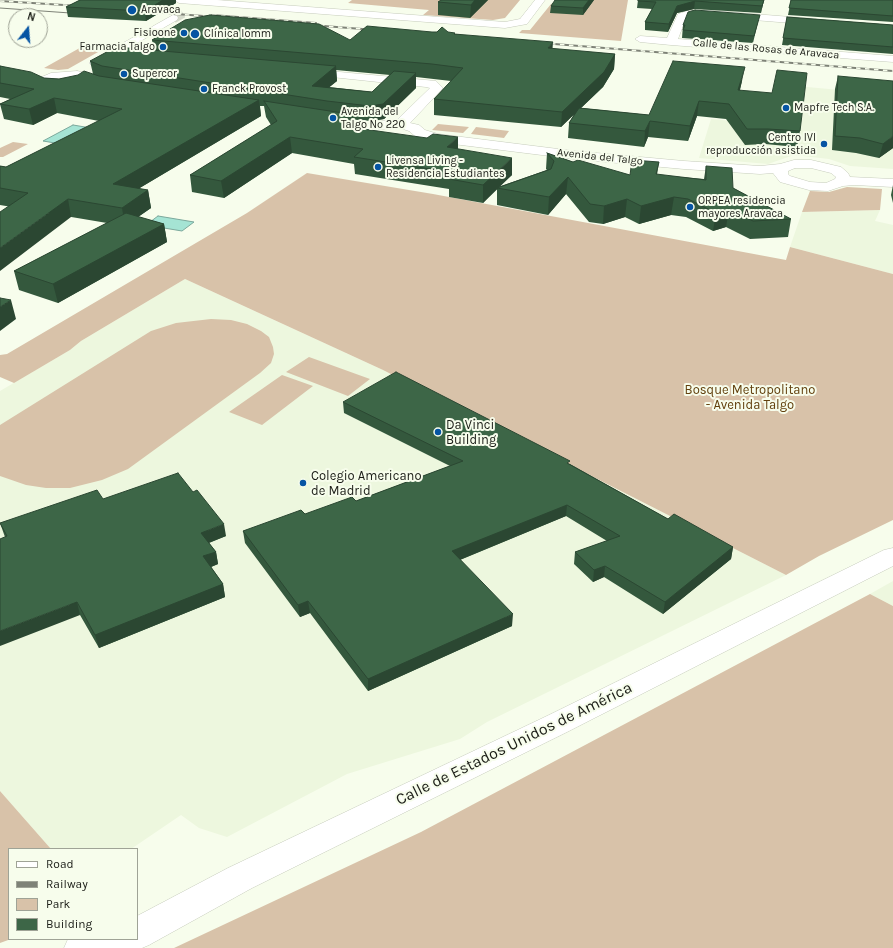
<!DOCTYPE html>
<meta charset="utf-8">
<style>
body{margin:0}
#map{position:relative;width:893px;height:948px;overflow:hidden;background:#f7fdec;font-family:Karla,sans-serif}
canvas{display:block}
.legend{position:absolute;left:8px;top:848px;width:130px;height:92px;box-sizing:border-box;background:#f7fdec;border:1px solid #9fa396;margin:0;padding:5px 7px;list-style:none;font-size:12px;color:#1a1c16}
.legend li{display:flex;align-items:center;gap:8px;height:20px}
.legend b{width:20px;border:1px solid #9fa396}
.north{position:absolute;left:8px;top:8px;width:40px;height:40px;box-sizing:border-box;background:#f7fdec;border:1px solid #9fa396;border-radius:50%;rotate:17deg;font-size:11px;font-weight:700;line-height:16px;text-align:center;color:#1a1c16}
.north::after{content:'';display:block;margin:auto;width:14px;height:18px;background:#0554a3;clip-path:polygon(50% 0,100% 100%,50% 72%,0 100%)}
</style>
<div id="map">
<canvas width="893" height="948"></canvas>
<ul class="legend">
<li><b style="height:5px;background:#fff"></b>Road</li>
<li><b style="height:5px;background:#7e8277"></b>Railway</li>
<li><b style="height:11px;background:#d8c2a9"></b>Park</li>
<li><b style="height:11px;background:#3d6647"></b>Building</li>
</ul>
<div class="north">N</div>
</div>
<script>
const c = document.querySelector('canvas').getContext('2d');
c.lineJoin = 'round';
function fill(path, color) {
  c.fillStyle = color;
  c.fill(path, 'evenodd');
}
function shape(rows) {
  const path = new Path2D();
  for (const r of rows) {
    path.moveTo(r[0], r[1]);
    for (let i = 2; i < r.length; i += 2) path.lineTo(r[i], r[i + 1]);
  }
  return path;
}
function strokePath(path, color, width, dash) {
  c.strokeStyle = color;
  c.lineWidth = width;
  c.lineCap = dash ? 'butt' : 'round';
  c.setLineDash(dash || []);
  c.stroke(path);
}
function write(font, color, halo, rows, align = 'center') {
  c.font = font + ' Karla,sans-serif';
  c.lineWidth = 4;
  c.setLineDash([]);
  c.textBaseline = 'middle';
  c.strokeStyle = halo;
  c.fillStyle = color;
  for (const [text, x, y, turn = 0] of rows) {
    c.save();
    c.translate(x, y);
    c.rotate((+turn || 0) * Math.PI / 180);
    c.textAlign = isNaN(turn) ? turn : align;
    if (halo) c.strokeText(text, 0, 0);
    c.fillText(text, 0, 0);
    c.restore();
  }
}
fill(shape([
 [774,84,862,92,893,137,893,169,850,166,829,159,794,155,768,164,699,158,711,119,766,124],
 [880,210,875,221,893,225,893,274,790,247,802,212],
 [185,279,383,370,786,575,487,722,460,739,347,774,227,837,199,828,181,815,131,849,51,849,0,791,0,391,70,350,81,341],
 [893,581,893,606,870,594]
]), '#edf7de');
fill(shape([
 [352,0,520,0,505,18,493,20,423,15,429,10,348,3],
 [560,0,628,0,621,41,519,33,522,30,530,30,551,4],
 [85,45,107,47,68,69,58,70,44,68],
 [438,124,469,127,463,133,432,130],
 [476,127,509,131,504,138,471,134],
 [13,142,28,144,3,157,0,157,0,148],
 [307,173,433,194,786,260,790,247,893,274,893,520,819,556,786,575,383,370,185,279,81,341,70,350,14,383,0,377,0,355,7,354,247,213],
 [847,187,882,189,880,210,802,212,810,191,829,192],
 [211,319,231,320,247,324,261,331,269,337,273,347,274,354,271,363,260,373,128,469,102,480,70,488,46,488,26,485,0,476,0,425,151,331,176,323],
 [309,357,370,379,348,396,286,372],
 [282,375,313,386,262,425,229,412],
 [870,594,893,606,893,948,174,948,421,832],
 [0,791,51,849,9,849,9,939,11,939,0,943]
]), '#d8c2a9');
const water = shape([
 [73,125,91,128,61,144,43,141,73,125],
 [158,216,194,222,182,231,146,225,158,216]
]);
fill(water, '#a5e4d4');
strokePath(water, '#7ba89b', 1);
strokePath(shape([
 [173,18,187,10]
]), '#d6dbcc', 11, [11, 5.5]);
const minor = shape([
 [174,0,217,0,505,22,520,19,535,0,545,0,527,24,505,28,179,3,174,0],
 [704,10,816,19,821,22,816,25,704,16,689,17,686,18,678,39,893,56,893,62,671,45,640,42,635,39,640,36,667,38,678,14,687,11,704,10],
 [173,15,177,16,178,18,177,20,99,65,91,65,89,63,91,61,173,15],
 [307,69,436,81,443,88,410,123,419,125,425,130,438,134,574,151,684,161,760,166,780,164,794,160,811,160,841,167,848,173,850,177,893,179,893,187,854,185,843,186,828,191,809,190,780,182,773,173,760,174,684,169,574,159,437,142,415,136,409,131,400,128,380,129,372,132,368,137,363,138,358,137,356,134,362,126,378,121,397,120,430,88,426,87,303,74,301,72,303,70,307,69],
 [795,168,811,168,831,173,836,177,835,179,826,183,810,182,790,176,788,174,788,171,795,168],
 [77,71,88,73,98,80,109,83,111,86,109,89,101,89,90,86,81,78,77,77,57,78,48,82,65,85,67,88,65,91,61,92,38,88,34,83,37,79,51,73,77,71]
]);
const major = shape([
 [893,548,893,566,569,731,252,888,149,945,142,948,64,948,68,939,137,939,137,916,228,868,549,715,884,550,893,548]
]);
strokePath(minor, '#c6ccbc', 1);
strokePath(major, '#c6ccbc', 1);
fill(minor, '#fff');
fill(major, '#fff');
strokePath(shape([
 [0,8,70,13]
]), '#7e8277', 1);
const rail = shape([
 [0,1,80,6],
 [149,12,217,17],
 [212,15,316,23],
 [311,25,375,30],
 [542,43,893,71]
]);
strokePath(rail, '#7e8277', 2);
strokePath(rail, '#f7fdec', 1.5, [4.5]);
fill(shape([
 [80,0,176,0,176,3,146,21,68,17,66,7],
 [488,0,470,18,438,15,438,2],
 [594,0,583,15,550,13,551,6],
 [638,0,764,0,761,13,694,9,677,13,668,32,645,30,645,22,652,9,637,8],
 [791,0,893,0,893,22,788,15],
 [787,17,893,25,893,54,782,45],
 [758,22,753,43,682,38,683,25],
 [432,32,455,33,455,34,552,49,615,54,614,69,603,87,581,108,649,115,742,81,740,90,800,131,797,147,765,144,745,145,726,119,697,116,688,141,648,137,644,147,568,138,569,123,574,114,561,127,434,115,434,99,451,81,416,77,416,88,384,119,371,121,346,119,356,122,356,128,458,149,512,175,498,187,547,170,546,169,547,153,573,162,630,175,659,162,657,175,704,179,706,166,733,188,791,219,788,237,750,239,726,227,713,231,686,217,671,215,639,224,625,217,603,224,589,222,566,194,548,215,497,205,497,188,483,203,449,197,449,189,355,174,354,164,292,153,224,198,192,192,190,175,271,125,266,117,264,106,260,106,261,116,138,189,148,190,151,208,138,217,164,224,167,242,58,303,19,290,14,271,107,223,0,205,0,166,6,167,99,121,57,113,33,125,4,119,0,104,10,99,0,97,0,66,44,78,59,79,93,74,90,61,154,51,152,40,350,40],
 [336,70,390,75,372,92,329,87,337,81],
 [838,76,893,148,879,158,856,153,832,150,835,89],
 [893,185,893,203,891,195],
 [343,402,570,464,668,519,733,547,731,559,663,614,604,577,593,582,574,564,575,552,607,541,566,516,460,560,512,626,368,691,310,613,300,617,245,543,243,531,356,501,450,466,344,413],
 [103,499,226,536,209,543,216,552,218,564,211,567,223,584,225,597,99,648,80,615,5,537,0,523]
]), '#34583d');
fill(shape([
 [163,0,176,0,176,3,146,21,145,11],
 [475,0,488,0,470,18,471,5],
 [589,0,594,0,583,15,583,8],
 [764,0,761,13,762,6],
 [695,1,694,9,677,13,668,32,669,24,677,6],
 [553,42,552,56,548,48],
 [615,54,614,69,603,87,561,127,562,112],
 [336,66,337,81,315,99,312,86],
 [745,67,742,81,736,104,738,90],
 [416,73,416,88,384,119,371,121,370,106],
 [54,98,57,113,33,125,29,109],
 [259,100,261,116,116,202,113,184],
 [699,101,697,116,688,141,690,126],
 [650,121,648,137,644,147,645,131],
 [356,122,357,138,349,127],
 [893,136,893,148,879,158,883,144],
 [290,137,292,153,224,198,221,181],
 [458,137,458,154,447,147],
 [512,158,512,175,483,203,483,185],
 [568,177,566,194,548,215,549,197],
 [148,190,151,208,125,226,122,208],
 [674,197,671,215,639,224,641,206],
 [68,199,71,217,0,271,0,248],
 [627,199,625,217,603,224,604,206],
 [729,209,726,227,713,231,716,213],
 [164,224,167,242,58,303,53,284],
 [11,300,16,319,0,331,0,307],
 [567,505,566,516,452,563,452,551],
 [224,524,226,536,203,545,201,533],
 [733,547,731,559,663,614,665,602],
 [216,552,218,564,206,569,203,556],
 [605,566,604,577,593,582,594,570],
 [223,584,225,597,99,648,95,635],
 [308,601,310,613,300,617,298,605],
 [77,602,80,615,0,646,0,631],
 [513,614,512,626,368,691,368,679]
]), '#2b4732');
const building = shape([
 [80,0,163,0,145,11,66,7,80,0],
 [441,0,475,0,471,5,438,2,441,0],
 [555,0,589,0,583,8,551,6,555,0],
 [638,0,764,0,762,6,695,1,677,6,669,24,645,22,656,2,638,1,638,0],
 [791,0,893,0,893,16,789,8,791,0],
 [695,10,760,15,754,36,683,30,685,25,683,25,688,12,695,10],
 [210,15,319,24,350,40,367,26,432,32,437,32,442,27,448,32,455,33,454,34,553,42,548,48,615,54,604,72,562,112,434,99,463,68,432,64,152,40,185,20,210,15],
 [787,17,893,25,893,47,783,38,787,17],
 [116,47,336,66,312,86,372,92,394,71,416,73,383,104,370,106,327,101,102,66,90,61,116,47],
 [673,61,745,67,738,90,772,93,777,70,807,73,800,131,768,129,747,129,729,104,699,101,690,126,650,121,645,131,569,123,579,108,649,115,673,61],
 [0,66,31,72,44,78,59,79,78,75,84,71,99,76,259,100,113,184,148,190,122,208,68,199,0,248,0,212,28,193,0,188,0,166,6,167,122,109,54,98,29,109,0,104,34,89,0,83,0,66],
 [838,76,893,81,893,136,883,144,860,138,835,136,838,76],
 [264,101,343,113,346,118,356,122,349,127,427,138,433,134,458,137,447,147,512,158,483,185,449,179,456,173,354,157,363,149,290,137,221,181,190,175,277,121,264,101],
 [547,153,573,162,578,160,630,175,632,160,659,162,656,174,706,180,706,166,732,168,733,188,791,219,753,221,729,209,716,213,688,199,674,197,641,206,627,199,604,206,590,204,568,177,549,197,497,188,551,169,554,161,547,153],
 [126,213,164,224,53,284,14,271,126,213],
 [0,298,11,300,0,307,0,298],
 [396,372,570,461,567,463,668,519,674,514,733,547,665,602,605,566,594,570,575,552,620,536,567,505,452,551,513,614,368,679,308,601,298,605,243,531,301,510,305,514,352,497,356,501,463,461,343,402,396,372],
 [178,473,193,492,197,490,224,524,201,533,216,552,203,556,223,584,95,635,77,602,0,631,0,539,7,536,0,523,97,490,103,499,178,473]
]);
fill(building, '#3d6647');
strokePath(building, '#2b4732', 1);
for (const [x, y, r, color] of [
 [132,10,5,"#0554a3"],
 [184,33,4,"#0554a3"],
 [195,34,5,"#0554a3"],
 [163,47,4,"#0554a3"],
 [124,74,4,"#0554a3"],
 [204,89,4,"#0554a3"],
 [786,108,4,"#0554a3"],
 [333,118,4,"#0554a3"],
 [824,144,4,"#0554a3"],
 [378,167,4,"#0554a3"],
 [690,207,4,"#0554a3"],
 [438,432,4,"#0554a3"],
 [303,483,4,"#0554a3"]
]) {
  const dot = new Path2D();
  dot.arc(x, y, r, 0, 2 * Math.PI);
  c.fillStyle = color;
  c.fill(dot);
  strokePath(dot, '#f7fdec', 1.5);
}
write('11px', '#1a1c16', '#f7fdec', [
 ["Aravaca",141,10],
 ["Fisioone",176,33,"right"],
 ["Clínica Iomm",204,34],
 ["Farmacia Talgo",155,47,"right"],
 ["Supercor",132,74],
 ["Franck Provost",212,89],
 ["Mapfre Tech S.A.",794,108],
 ["Avenida del",341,112],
 ["Talgo Nº 220",341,125],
 ["Centro IVI",816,138,"right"],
 ["reproducción asistida",816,151,"right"],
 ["Livensa Living -",386,161],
 ["Residencia Estudiantes",386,174],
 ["ORPEA residencia",698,201],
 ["mayores Aravaca",698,214]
], 'left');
write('11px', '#1a1c16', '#f7fdec', [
 ["Calle de las Rosas de Aravaca",766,49,5],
 ["Avenida del Talgo",600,157,6]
]);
write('13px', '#62400d', '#f7fdec', [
 ["Bosque Metropolitano",750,390],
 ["- Avenida Talgo",750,405]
]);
write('13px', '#1a1c16', '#f7fdec', [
 ["Da Vinci",446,425],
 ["Building",446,440],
 ["Colegio Americano",311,476],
 ["de Madrid",311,491]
], 'left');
write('16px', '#1a1c16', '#f7fdec', [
 ["Calle de Estados Unidos de América",514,744,-26]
]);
</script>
